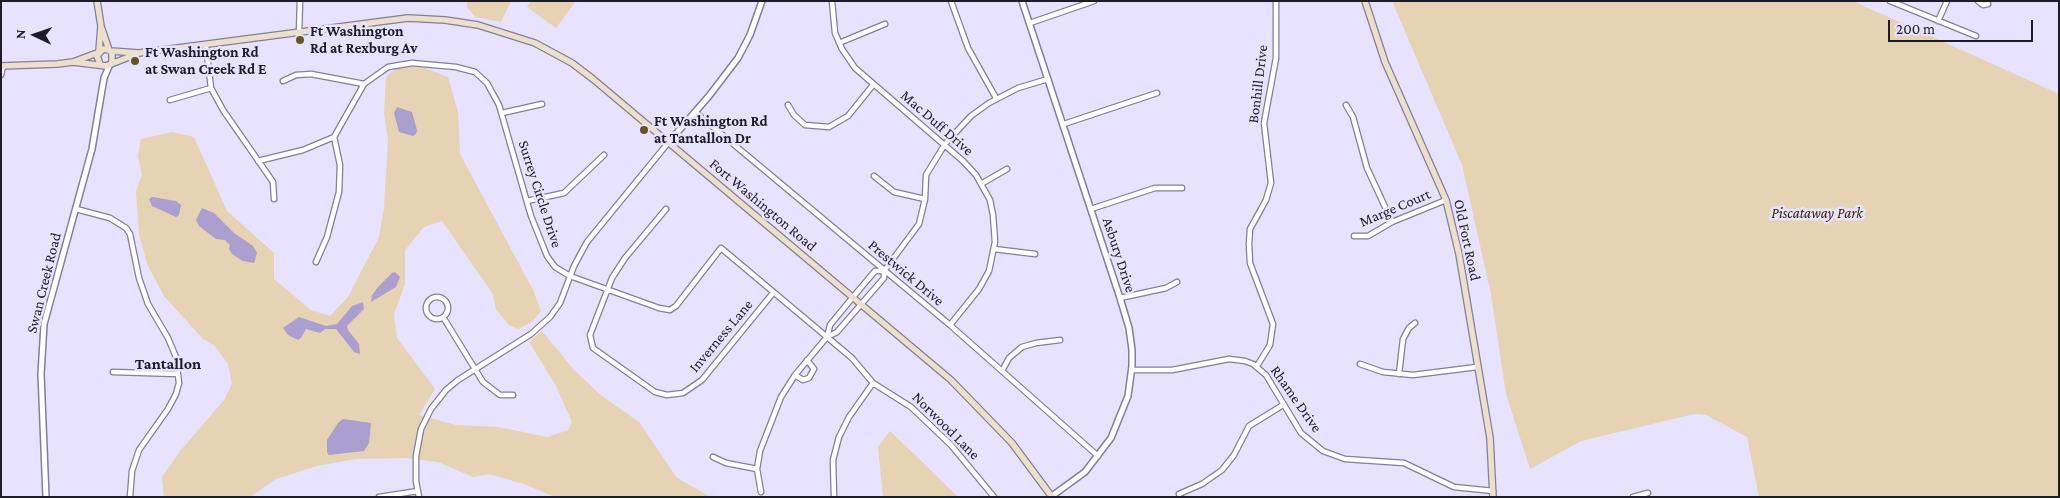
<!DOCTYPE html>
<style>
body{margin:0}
#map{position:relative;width:2060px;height:498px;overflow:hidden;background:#e7e2fe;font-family:"Crimson Pro",serif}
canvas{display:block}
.frame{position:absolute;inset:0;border:2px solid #1f1c29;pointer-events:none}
.north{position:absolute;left:10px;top:10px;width:50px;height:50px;-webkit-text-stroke:4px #e7e2fe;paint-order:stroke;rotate:273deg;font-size:14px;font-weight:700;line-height:20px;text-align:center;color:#1f1c29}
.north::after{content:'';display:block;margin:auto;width:18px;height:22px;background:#1f1c29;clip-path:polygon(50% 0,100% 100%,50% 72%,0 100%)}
.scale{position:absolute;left:1888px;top:20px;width:145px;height:22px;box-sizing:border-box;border:2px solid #1f1c29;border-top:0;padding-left:6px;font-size:15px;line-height:18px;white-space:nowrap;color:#1f1c29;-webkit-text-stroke:4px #e7e2fe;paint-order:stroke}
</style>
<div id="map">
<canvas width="2060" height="498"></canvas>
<div class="frame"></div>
<div class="north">N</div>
<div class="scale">200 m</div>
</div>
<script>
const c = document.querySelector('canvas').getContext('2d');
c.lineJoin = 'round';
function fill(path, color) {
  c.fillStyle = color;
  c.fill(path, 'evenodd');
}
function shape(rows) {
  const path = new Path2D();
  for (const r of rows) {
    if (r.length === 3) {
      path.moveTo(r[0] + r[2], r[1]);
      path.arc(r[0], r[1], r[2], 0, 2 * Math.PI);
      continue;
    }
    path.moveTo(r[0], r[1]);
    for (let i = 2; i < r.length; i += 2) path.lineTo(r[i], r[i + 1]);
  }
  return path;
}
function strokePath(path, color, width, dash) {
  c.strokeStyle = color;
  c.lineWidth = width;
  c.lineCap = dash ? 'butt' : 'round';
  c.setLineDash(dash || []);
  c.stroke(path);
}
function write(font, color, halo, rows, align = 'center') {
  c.font = font + ' "Crimson Pro",serif';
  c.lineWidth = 5;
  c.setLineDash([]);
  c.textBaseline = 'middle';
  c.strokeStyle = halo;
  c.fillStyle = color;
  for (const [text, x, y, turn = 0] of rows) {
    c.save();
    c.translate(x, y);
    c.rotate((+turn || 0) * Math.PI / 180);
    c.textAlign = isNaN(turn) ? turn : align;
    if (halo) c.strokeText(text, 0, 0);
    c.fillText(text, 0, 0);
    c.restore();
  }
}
fill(shape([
 [467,1,511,1,501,22,475,17,467,7],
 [531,1,576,1,556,28,527,7],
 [1392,1,1853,1,2059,94,2059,497,1759,497,1747,437,1706,415,1694,414,1581,441,1530,469,1506,394,1491,294,1462,165],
 [412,67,425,68,448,77,458,112,460,154,533,290,541,311,533,321,518,329,509,325,496,310,493,294,442,221,424,227,405,250,405,284,394,314,397,338,435,389,419,415,456,425,498,427,548,437,568,430,572,422,555,384,529,342,542,331,574,370,602,396,639,422,677,478,711,497,555,497,524,484,489,474,473,477,438,462,406,458,355,459,317,466,276,479,250,497,164,497,162,477,181,450,224,400,232,384,228,364,214,345,203,339,164,296,148,266,139,235,136,191,142,175,138,156,141,139,172,132,194,137,227,211,274,253,274,279,311,310,330,316,348,297,379,237,384,208,388,139,384,114,386,77,397,68],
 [890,431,913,453,958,497,883,497,878,447]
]), '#e5d3b3');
fill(shape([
 [397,107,412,112,417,130,416,134,413,136,399,132,394,113],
 [152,197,176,201,181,205,179,215,176,217,152,206,149,199],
 [202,208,214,213,234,233,253,246,257,253,254,263,243,261,232,254,229,249,230,245,225,240,216,239,199,226,196,220],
 [395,272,400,277,396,287,371,302,372,295,379,286,392,273],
 [363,302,364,309,347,326,348,330,359,344,360,354,354,352,336,329,325,329,320,333,306,329,301,338,298,340,288,335,283,328,299,317,326,326,337,324,352,306],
 [343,419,371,423,369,443,364,451,329,455,327,452,327,440,338,423]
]), '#aa9fce');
const minor = shape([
 [832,1,835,33,842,49,855,68,963,161,976,175,990,200,993,215,995,242,989,271,979,289,950,325],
 [951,1,968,48,996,98],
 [1890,1,1976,36],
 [1978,1,1983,5,1988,4],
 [1938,21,1947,1],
 [1030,23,1094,1],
 [299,33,300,1],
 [839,43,885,24],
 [206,46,211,88,223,110,273,182,274,199],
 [1,75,3,66],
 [283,81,296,75,311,74,364,84],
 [170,100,211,88],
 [788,105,794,115,805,125,829,127,848,116,873,85],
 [1346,105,1353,117,1367,168,1392,222],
 [695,112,950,325,1098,456],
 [502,113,542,104],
 [1064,124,1157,93],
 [258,161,303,150,334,137,364,84,388,67,412,63,456,67,475,72,487,83,499,105,531,216,547,256,555,267,570,276,659,308,670,310,676,306,721,248,852,358,873,383,911,407,951,445,994,497],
 [874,176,894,192,925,199],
 [981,184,1007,169],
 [527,201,564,193,604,155],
 [76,209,110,218,126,228,130,234,139,278,148,304,168,338,176,357,179,383,176,394,168,409,139,450,132,471,130,497],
 [666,209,625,258,612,278,590,335,593,348,655,392,667,395,683,393,702,380,773,293],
 [1091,209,1155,188,1182,188],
 [1354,236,1368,236,1392,222,1446,200],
 [994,249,1035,254],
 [316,262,327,237,339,192,340,165,334,137],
 [884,271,919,224,925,199,926,175,945,144,971,116,989,103,1018,88,1048,79],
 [437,308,11],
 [1120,298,1166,288,1177,282],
 [443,317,483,382,500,395,513,395],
 [827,337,830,325,853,297,875,271,884,271],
 [1360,364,1383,372,1413,375,1477,367],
 [1257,366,1270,345,1273,324,1250,263,1249,244,1250,229,1266,200,1271,183,1264,123,1276,58,1276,1],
 [1132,370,1172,370,1229,359,1245,361,1253,364,1266,375,1301,433,1323,451,1345,459,1404,463,1454,487,1493,491],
 [1002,371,1009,358,1022,347,1036,343,1060,340],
 [113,372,178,374],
 [1399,374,1403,339,1409,328,1415,323],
 [795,375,803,380,809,378,814,369,807,360],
 [713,457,726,463,757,469],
 [761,492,757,469,760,451,781,397,795,375,827,337,837,332,884,278,884,271],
 [1179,494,1202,484,1222,470,1234,455,1249,426,1283,405],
 [379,497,418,491],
 [419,497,416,481,416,456,421,429,431,409,446,390,458,380,531,334,550,317,560,303,574,266,587,242,668,143],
 [834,497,833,460,839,437,849,417,873,383],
 [1633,497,1648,493]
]);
const tertiary = shape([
 [1022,1,1120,298,1129,328,1132,350,1132,366,1128,396,1111,438,1085,472,1052,496],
 [668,143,709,96,738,58,750,35,762,1],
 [46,497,41,374,44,324,92,149,104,78,110,64]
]);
const secondary = shape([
 [97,1,101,26,109,50],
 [1365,1,1385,62,1446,200,1459,254,1490,438,1493,497],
 [99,51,101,26],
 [111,51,139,53],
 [73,62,106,66,139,53,408,18,445,20,478,25,535,43,572,63,593,79,951,380,1012,443,1052,497],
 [100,64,97,56,103,49,109,50,112,53,112,62],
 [1,66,57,64,73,62,97,53]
]);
strokePath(minor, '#847d9d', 7);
strokePath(tertiary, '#847d9d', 8);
strokePath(secondary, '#847d9d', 8);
strokePath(minor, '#fff', 4.5);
strokePath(tertiary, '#fff', 5);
strokePath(secondary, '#ede0c8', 5.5);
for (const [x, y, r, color] of [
 [300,40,5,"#6b5223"],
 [135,61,5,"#6b5223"],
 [644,130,5,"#6b5223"]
]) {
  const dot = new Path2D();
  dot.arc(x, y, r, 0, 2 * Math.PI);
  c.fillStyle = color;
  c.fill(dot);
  strokePath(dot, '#e7e2fe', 2);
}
write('bold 15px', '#1f1c29', '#e7e2fe', [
 ["Ft Washington",310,31],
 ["Rd at Rexburg Av",310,48],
 ["Ft Washington Rd",145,52],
 ["at Swan Creek Rd E",145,69],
 ["Ft Washington Rd",654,121],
 ["at Tantallon Dr",654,138]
], 'left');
write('15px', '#1f1c29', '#e7e2fe', [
 ["Bonhill Drive",1258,84,-83],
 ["Mac Duff Drive",937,123,41],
 ["Surrey Circle Drive",540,194,72],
 ["Fort Washington Road",763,205,40],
 ["Marge Court",1395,208,-23],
 ["Old Fort Road",1467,240,78],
 ["Asbury Drive",1119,255,72],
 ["Prestwick Drive",906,273,40],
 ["Swan Creek Road",44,283,-76],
 ["Inverness Lane",721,336,-50],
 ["Rhame Drive",1296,399,55],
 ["Norwood Lane",946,426,45]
]);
write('italic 15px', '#382500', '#e7e2fe', [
 ["Piscataway Park",1817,213]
]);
write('bold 16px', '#1f1c29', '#e7e2fe', [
 ["Tantallon",168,364]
]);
</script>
